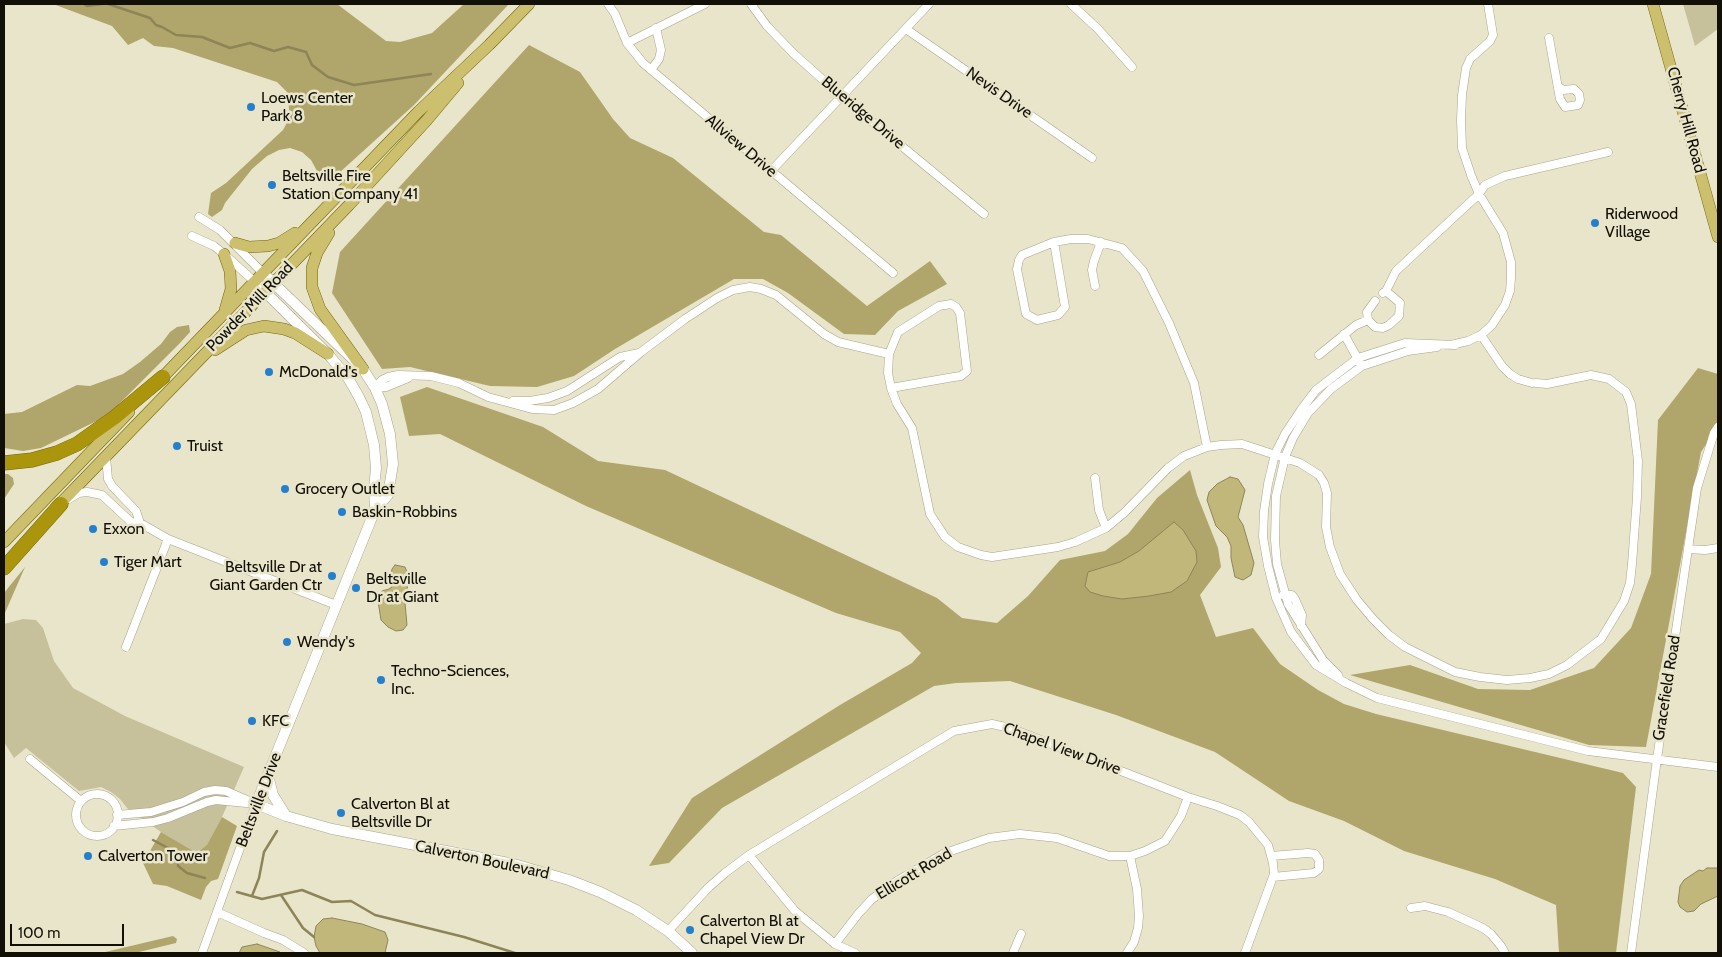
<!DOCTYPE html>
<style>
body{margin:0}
#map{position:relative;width:1722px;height:957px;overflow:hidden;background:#e9e5ca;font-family:Cabin,sans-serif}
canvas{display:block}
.frame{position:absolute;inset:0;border:5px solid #110f06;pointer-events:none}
.scale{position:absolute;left:10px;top:924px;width:114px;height:22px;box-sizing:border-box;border:2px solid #110f06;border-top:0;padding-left:6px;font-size:15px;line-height:18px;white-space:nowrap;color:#110f06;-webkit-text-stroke:4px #e9e5ca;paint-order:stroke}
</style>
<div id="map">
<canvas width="1722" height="957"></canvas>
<div class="frame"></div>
<div class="scale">100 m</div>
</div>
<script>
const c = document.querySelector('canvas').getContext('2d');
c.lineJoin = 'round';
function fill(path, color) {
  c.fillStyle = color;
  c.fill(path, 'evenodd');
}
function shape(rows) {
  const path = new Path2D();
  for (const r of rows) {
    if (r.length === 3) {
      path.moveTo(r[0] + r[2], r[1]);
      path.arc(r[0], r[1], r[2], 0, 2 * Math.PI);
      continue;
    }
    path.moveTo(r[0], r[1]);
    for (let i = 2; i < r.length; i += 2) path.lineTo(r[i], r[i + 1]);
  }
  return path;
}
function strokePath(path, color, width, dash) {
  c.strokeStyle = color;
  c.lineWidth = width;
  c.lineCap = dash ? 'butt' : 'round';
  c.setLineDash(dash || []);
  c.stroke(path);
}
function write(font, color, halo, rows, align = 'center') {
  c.font = font + ' Cabin,sans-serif';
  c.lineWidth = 5;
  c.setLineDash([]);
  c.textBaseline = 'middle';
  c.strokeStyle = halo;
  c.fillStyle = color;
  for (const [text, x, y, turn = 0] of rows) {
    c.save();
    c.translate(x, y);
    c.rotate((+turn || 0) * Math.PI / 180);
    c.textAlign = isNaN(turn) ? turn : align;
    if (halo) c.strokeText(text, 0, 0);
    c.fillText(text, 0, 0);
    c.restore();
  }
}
fill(shape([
 [1683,4,1718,4,1718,29,1695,46],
 [23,619,36,620,43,628,54,661,73,688,125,716,244,767,222,817,207,846,197,853,161,832,127,808,120,799,111,792,101,787,79,791,26,748,14,758,4,742,4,624]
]), '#c6c09b');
fill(shape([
 [53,4,337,4,386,41,400,42,432,33,464,4,509,4,414,105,328,183,322,180,311,160,302,152,290,148,279,150,267,156,252,169,225,203,222,210,212,217,208,214,211,193,226,183,283,130,290,117,287,92,277,82,173,48,154,46,143,38,128,45,112,26],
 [529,45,580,72,613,119,630,138,673,158,764,232,781,235,867,306,930,261,947,284,898,311,875,335,844,334,788,293,763,279,734,279,615,349,574,376,537,387,490,386,410,367,382,369,332,293,340,252],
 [189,325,190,332,179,344,107,416,41,448,23,451,4,448,4,414,22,412,77,385,90,386,123,374,140,362,161,344,170,332,177,327],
 [1698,368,1718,374,1718,426,1701,452,1646,747,1589,745,1350,675,1410,665,1478,689,1530,690,1594,668,1631,628,1651,574,1658,420],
 [427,387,543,427,598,461,665,470,937,598,962,618,997,623,1028,596,1060,560,1105,551,1128,534,1157,498,1190,470,1197,495,1218,548,1221,567,1200,595,1216,637,1253,628,1280,664,1318,690,1344,704,1376,714,1623,773,1636,787,1616,953,1559,953,1556,905,1495,879,1404,851,1344,821,1289,801,1215,752,1116,715,1010,681,956,683,934,686,722,808,669,863,649,866,692,798,840,705,912,663,921,653,900,632,836,613,586,506,440,434,409,436,400,397],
 [4,474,8,474,13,478,14,484,4,499],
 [25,567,4,615,4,593],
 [222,817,237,826,218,879,211,881,206,887,201,900,167,886,153,884,143,863,161,832,197,853,207,845],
 [173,936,177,939,176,943,135,953,101,953]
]), '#b0a56a');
const water = shape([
 [1230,477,1238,479,1245,490,1238,517,1243,525,1254,563,1251,575,1243,580,1235,577,1231,558,1231,546,1227,537,1216,526,1207,500,1209,492,1217,484,1230,477],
 [1174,522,1183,530,1196,551,1197,562,1187,581,1171,592,1149,596,1122,599,1103,596,1090,592,1085,586,1088,572,1120,562,1139,551,1174,522],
 [395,565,405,567,409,577,405,603,407,625,403,630,396,631,388,627,381,620,378,601,382,591,389,589,392,587,391,575,392,569,395,565],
 [1707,868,1718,868,1718,896,1701,904,1694,911,1687,912,1680,907,1678,902,1680,886,1684,880,1699,870,1703,871,1707,868],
 [332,918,362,924,385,932,388,940,385,953,320,953,316,946,314,937,316,926,323,919,332,918],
 [257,944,280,952,281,953,239,953,242,947,257,944]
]);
fill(water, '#c2b77b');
strokePath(water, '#8d8558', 1);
strokePath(shape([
 [84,4,87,6,102,4],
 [108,4,150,18,156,25,162,27,176,35,202,37,230,48,250,43,274,51,288,47,306,52,312,65,328,77,354,85,431,74],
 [153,840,168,848,178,856,178,866,187,873,205,878],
 [237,892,262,899,302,890,332,902,351,901,375,915,464,937,515,953],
 [281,895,303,928,314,937],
 [252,896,259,878,264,852,277,831]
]), '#8d8558', 2.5);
const street = shape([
 [608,4,615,14,627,43,643,63,893,273],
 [751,4,767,26,793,53,841,96,984,214],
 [1071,4,1098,29,1132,67],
 [906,29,1092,158],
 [1549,38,1560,99,1565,107,1578,105,1580,100,1579,94,1574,89,1563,90,1558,86],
 [627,43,705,4],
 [651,70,659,59,661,50,656,28],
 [771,171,929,4],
 [199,217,220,230,263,273],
 [192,236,214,246,224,254,255,282],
 [1054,242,1065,307,1058,315,1037,320,1026,314,1017,269,1019,260,1022,255,1054,242,1071,239,1088,239,1122,248,1143,271,1169,323,1194,383,1207,447],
 [1095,286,1092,270,1094,261,1101,242],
 [1386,291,1396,271,1479,194,1485,185,1505,176,1608,152],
 [1375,301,1367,312,1368,320,1375,327,1383,328,1389,325,1399,316,1400,303,1386,291,1383,293],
 [1344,334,1360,363],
 [1481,335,1502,366,1510,374,1518,379,1532,383],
 [1451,345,1468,341,1481,335,1492,325,1505,305,1510,291,1511,278,1511,262,1503,233,1479,194,1471,175,1462,148,1461,120,1462,95,1466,68,1470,59,1490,41,1493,35,1488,4],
 [1455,345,1405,343,1358,358,1316,390,1301,410,1285,434,1275,454,1268,484,1264,511,1263,537,1268,566,1276,598,1291,632,1316,665,1346,683,1377,698,1588,751,1718,767],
 [1319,355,1356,325,1368,320],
 [375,388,382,380,388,377,398,375,431,376,459,383,488,397,532,409,554,410,573,403,598,389,641,352,685,319,717,298,733,290,750,287,761,289,776,295,824,334,838,342,889,354],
 [375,388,386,387,408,378],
 [891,388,954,377,961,376,967,371,960,313,956,307,951,304,939,306,898,332,889,354,888,373,891,388,897,404,912,428,930,514,945,537,958,547,981,555,992,557,1058,547,1075,542,1106,528,1125,512,1168,468,1184,456,1207,447,1221,445,1242,444,1300,463,1319,475,1324,483,1327,493,1326,527,1330,547,1340,574,1357,600,1373,619,1389,635,1405,647,1455,672,1480,677,1507,680,1530,678,1549,674,1567,665,1601,639,1624,601,1630,583,1632,564,1637,497,1638,461,1631,404,1626,392,1609,379,1591,375,1547,384,1536,383],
 [513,401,529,401,548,398,567,391,620,357,639,353],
 [106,457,108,479,112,486,136,511,140,523],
 [1095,478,1099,510,1106,528],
 [69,499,79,493,87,492,102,495,131,522,140,523,168,539,336,605],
 [1688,549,1705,550,1718,548],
 [1283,595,1292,595,1295,599,1302,615,1301,626],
 [126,647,168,539],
 [1338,675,1323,660,1288,604,1277,564,1275,540,1276,496,1285,457,1293,438,1308,413,1331,389,1362,366,1408,351,1437,347],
 [30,759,81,801],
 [97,815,21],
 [117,815,151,812,183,802,204,792,215,790,226,791,249,801],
 [114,826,153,822,168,818,207,802,216,800,256,804],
 [749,855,795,911,835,944,855,953],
 [1271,856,1308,853,1315,854,1319,860,1319,869,1314,873,1273,877],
 [1411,908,1425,906,1448,912,1483,928,1491,934,1501,946,1505,953],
 [217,912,264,933,283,940,304,953],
 [668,931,709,887,725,873,749,855,954,731,992,724,1010,728,1188,797,1217,806,1240,815,1249,822,1268,845,1273,863,1274,874,1245,953],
 [835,944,859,913,872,899,897,881,945,853,989,838,1020,834,1057,838,1109,856,1130,856,1145,851,1165,841,1181,816,1188,797],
 [202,953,256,804],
 [1013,953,1021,934],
 [1127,953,1134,942,1138,928,1139,916,1137,889,1130,856],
 [1631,953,1657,759,1697,488,1714,433,1718,427]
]);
const secondary = shape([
 [263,273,363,369,375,388,382,404,390,434,393,464,388,495,375,510,256,804,286,816,332,829,514,864,569,880,600,892,636,910,668,931,692,953],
 [255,282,328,354,348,378,359,397,366,412,374,445,376,468,374,489,375,510],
 [268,775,273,795,286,816]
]);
const primary = shape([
 [1653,4,1718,237],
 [329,233,317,253,312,268,312,287,320,309,363,369],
 [235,243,249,247,268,246,279,243,295,233],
 [224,254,230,271,231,289,225,310],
 [215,350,246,330,264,326,284,329,295,333,328,354],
 [158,382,419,111,489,45,529,4],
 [55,509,349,205,427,120,458,83],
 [4,542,129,412]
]);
const highway = shape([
 [4,463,32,460,57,453,77,444,115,417,163,377],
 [4,568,61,504]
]);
strokePath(street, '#a9a48b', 9);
strokePath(secondary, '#a9a48b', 11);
strokePath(primary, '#74660a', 12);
strokePath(highway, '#74660a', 15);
strokePath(street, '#fff', 8);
strokePath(secondary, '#fff', 10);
strokePath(primary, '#ccbf6d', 11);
strokePath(highway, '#aa950c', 14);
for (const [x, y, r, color] of [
 [251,107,5,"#247fcc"],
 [272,185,5,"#247fcc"],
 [1595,223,5,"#247fcc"],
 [269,372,5,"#247fcc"],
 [177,446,5,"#247fcc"],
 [285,489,5,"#247fcc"],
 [342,512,5,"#247fcc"],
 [93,529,5,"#247fcc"],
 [104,562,5,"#247fcc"],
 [332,576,5,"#247fcc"],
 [356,588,5,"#247fcc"],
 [287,642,5,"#247fcc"],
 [381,680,5,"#247fcc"],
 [252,721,5,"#247fcc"],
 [341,813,5,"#247fcc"],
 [88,856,5,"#247fcc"],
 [690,930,5,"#247fcc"]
]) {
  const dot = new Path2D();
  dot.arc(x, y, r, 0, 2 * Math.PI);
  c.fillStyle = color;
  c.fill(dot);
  strokePath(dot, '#e9e5ca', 2);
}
write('16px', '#110f06', '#e9e5ca', [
 ["Nevis Drive",999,93,35],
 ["Blueridge Drive",863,113,40],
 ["Cherry Hill Road",1686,120,75],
 ["Allview Drive",741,146,40],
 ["Powder Mill Road",250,307,-46],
 ["Gracefield Road",1667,688,-81],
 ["Chapel View Drive",1062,749,20],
 ["Beltsville Drive",259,800,-69],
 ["Calverton Boulevard",482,860,12],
 ["Ellicott Road",914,874,-31]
]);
write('16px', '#110f06', '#e9e5ca', [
 ["Loews Center",261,98],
 ["Park 8",261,116],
 ["Beltsville Fire",282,176],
 ["Station Company 41",282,194],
 ["Riderwood",1605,214],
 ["Village",1605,232],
 ["McDonald's",279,372],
 ["Truist",187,446],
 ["Grocery Outlet",295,489],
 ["Baskin-Robbins",352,512],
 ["Exxon",103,529],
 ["Tiger Mart",114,562],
 ["Beltsville Dr at",322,567,"right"],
 ["Giant Garden Ctr",322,585,"right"],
 ["Beltsville",366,579],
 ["Dr at Giant",366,597],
 ["Wendy's",297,642],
 ["Techno-Sciences,",391,671],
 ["Inc.",391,689],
 ["KFC",262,721],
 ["Calverton Bl at",351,804],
 ["Beltsville Dr",351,822],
 ["Calverton Tower",98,856],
 ["Calverton Bl at",700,921],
 ["Chapel View Dr",700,939]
], 'left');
</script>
